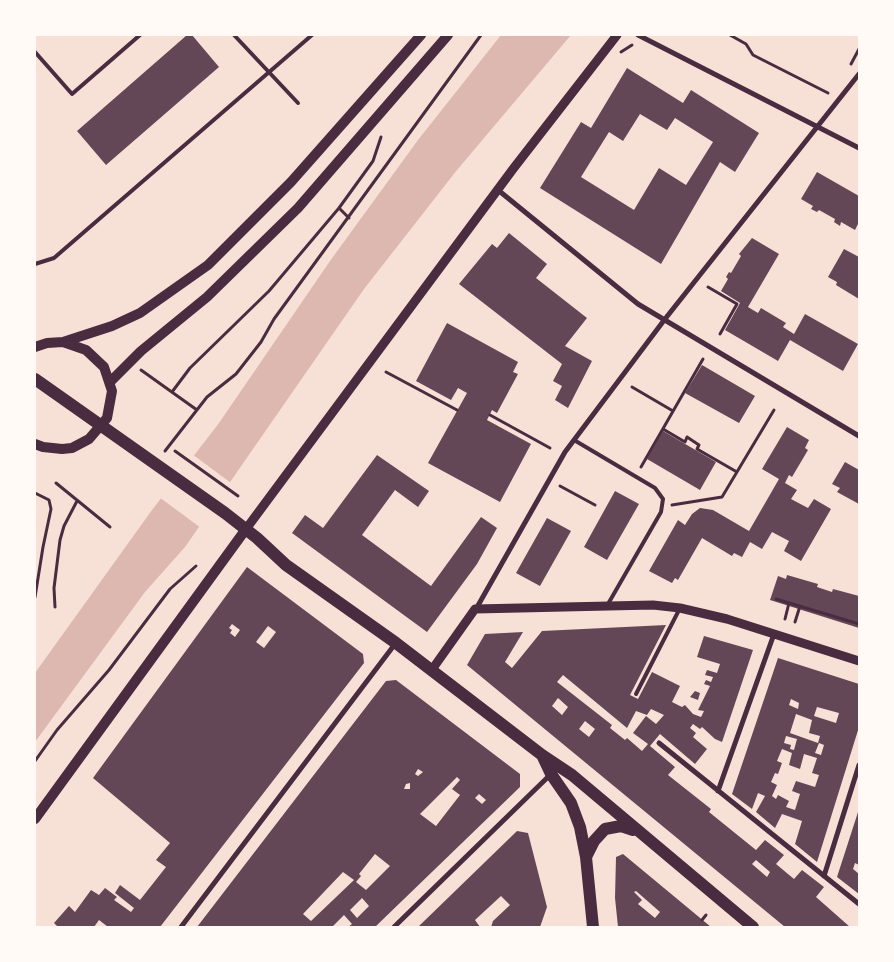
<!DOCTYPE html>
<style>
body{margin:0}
#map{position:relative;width:894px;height:962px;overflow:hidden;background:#f7e1d7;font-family:"Source Serif 4",serif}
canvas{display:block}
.frame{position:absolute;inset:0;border:36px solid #fffaf5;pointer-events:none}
</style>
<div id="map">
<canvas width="894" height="962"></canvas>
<div class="frame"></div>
</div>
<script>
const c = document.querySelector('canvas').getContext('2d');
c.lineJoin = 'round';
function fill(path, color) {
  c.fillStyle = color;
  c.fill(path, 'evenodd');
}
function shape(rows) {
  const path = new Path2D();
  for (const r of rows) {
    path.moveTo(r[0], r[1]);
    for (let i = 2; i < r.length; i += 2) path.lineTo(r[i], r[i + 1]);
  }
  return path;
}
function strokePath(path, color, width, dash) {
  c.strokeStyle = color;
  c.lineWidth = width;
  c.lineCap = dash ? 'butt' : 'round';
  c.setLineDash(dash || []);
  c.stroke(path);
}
fill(shape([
 [501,35,571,35,457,170,364,289,185,547,145,592,35,742,35,673,152,510,219,423,330,261,418,140]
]), '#dcb8b0');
fill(shape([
 [192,454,231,483,201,528,159,497]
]), '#f7e1d7');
fill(shape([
 [187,35,192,35,219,67,106,165,77,131],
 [627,68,683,103,691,90,759,133,735,172,720,162,661,264,540,188,581,122,591,128],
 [640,114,667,130,675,118,713,142,686,185,659,168,634,210,581,177,609,132,623,141],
 [817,172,859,196,859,222,855,230,841,222,840,226,834,222,835,219,819,210,817,212,811,209,813,206,801,199],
 [509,233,547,264,536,278,587,318,565,346,592,361,568,408,555,400,562,386,553,381,562,364,459,284,492,244,497,248],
 [752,238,779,254,748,307,758,313,761,308,786,323,783,327,794,334,805,314,858,344,843,371,790,340,778,361,725,330,740,303,721,291,728,279,726,277,729,272,731,273,741,256,739,254],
 [844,249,859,257,859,299,836,285,837,282,828,277],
 [447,323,518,362,513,372,518,374,497,413,492,410,487,420,531,444,500,502,428,463,467,393,458,388,451,400,416,381],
 [702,365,755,396,739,423,685,393],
 [787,427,809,440,805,448,808,450,792,477,789,475,785,483,797,490,791,499,808,508,814,499,831,509,801,561,784,551,789,541,772,532,762,549,750,542,742,557,734,553,732,556,702,538,678,580,675,578,672,583,649,571,678,520,685,525,692,514,700,508,713,510,749,531,779,479,762,469],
 [663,431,716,462,700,490,647,459],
 [377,455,429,491,418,507,395,490,362,535,431,586,481,517,497,528,477,564,427,632,292,533,305,515,323,528],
 [845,462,859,470,859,504,837,492,840,488,832,484],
 [615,491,639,504,607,560,584,547],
 [547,518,571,531,540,586,516,573],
 [247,567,363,654,364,663,160,927,108,927,99,920,94,927,58,927,54,923,69,906,75,912,91,890,99,895,105,888,117,897,114,900,131,912,134,908,115,893,120,885,140,900,166,867,156,860,170,843,93,778],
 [232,624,240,630,235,637,230,633,232,630,229,628],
 [268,626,276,632,264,648,256,642],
 [787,575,818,584,817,587,832,592,833,589,859,596,859,628,770,600,778,576,786,579],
 [666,625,630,695,638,699,652,672,680,686,672,702,682,707,685,705,693,714,701,717,704,711,698,710,710,686,704,684,706,680,711,682,713,677,705,675,707,670,717,673,720,664,697,657,704,636,753,650,722,742,715,739,702,727,700,729,693,724,690,728,696,733,693,737,707,749,695,764,660,734,650,746,675,767,668,775,711,809,709,812,756,850,765,840,784,855,776,864,794,879,802,870,824,887,816,897,850,927,785,927,467,665,485,634,523,632,505,662,512,668,542,631],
 [563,675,627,728,636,711,647,715,651,709,664,715,656,724,646,716,633,733,648,744,642,751,627,738,625,740,610,728,612,725,557,682],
 [558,698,568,707,562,715,552,706],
 [585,721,595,729,589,737,579,729],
 [756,860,770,872,767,877,752,864],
 [778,658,859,684,859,727,817,862,795,844,802,821,782,814,775,828,756,812,765,796,758,793,752,809,732,794],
 [791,699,799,703,798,709,789,705],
 [817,707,839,713,836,723,814,716],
 [796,714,812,720,809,733,820,736,818,743,790,733],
 [786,736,797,739,794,750,790,749,791,745,784,743],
 [819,743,824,745,821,755,815,753],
 [782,749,792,753,789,765,800,769,804,754,817,758,812,773,819,775,815,787,796,781,792,791,800,794,795,810,786,807,789,801,778,795,776,799,772,796,777,785,771,782,775,773,778,774,782,763,777,761],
 [396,680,520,774,520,787,375,927,348,927,352,924,344,915,332,927,197,927,386,681],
 [418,769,423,772,418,776,415,774],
 [457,777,460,780,452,789,460,795,436,826,420,814],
 [410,783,410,789,404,789,406,784],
 [479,794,486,800,482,804,475,798],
 [375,854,390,866,366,890,356,882,361,876,359,874],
 [343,872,354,880,311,921,303,914],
 [362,898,369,906,357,918,350,910],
 [695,691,700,693,698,700,690,697],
 [859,809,859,865,855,863,853,869,859,874,859,894,837,877],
 [517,831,528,833,547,907,540,927,491,927,493,921,510,905,501,896,475,920,480,927,418,927],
 [623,854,711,927,618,927,615,898,616,857],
 [636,891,660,912,655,918,638,904,642,900,634,892]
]), '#644757');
strokePath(shape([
 [730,35,746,44,753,55,828,93],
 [621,52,632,45],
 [851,64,859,49],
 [349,218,339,208,373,161,381,137],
 [708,287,737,304,720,334],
 [141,370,197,410],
 [386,372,457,410],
 [632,387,673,411],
 [172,392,190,368,269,291,339,208],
 [490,415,550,448],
 [663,429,685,442,687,437,699,445,697,449,737,472],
 [165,451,207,397,236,374,261,342,274,319,481,35],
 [175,451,238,496],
 [641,467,703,359],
 [56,483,110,527],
 [560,486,595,505],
 [35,493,49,500,51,509,43,547,35,597],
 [672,505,722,497,774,410],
 [776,599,859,624],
 [55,607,54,588,60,540,64,526,77,501],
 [785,619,789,603],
 [795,622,800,606],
 [35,761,57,730,109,670,170,589,196,566],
 [702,920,706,915]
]), '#4a2c40', 3);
strokePath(shape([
 [234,35,298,103],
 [35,52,72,94,140,35],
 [35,264,54,258,312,35],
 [574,440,655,488,663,499,661,512,608,604],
 [636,694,679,610]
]), '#4a2c40', 4);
strokePath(shape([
 [638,35,859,148],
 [498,190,638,304,859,436],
 [476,609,565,452,665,319,859,74],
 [659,743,859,904],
 [718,791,774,634],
 [824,876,859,765],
 [181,927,395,644],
 [394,927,550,775]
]), '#4a2c40', 5);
strokePath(shape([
 [246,529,513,169,617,35],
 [431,671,475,609,520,608,653,605,680,608,727,619,859,661]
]), '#4a2c40', 9);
strokePath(shape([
 [63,342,112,326,140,313,208,265,291,182,421,35],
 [35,347,47,343,63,342,86,350,104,367,112,391,107,418,89,439,72,448,62,449,43,447,35,444],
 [110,382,141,351,207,297,298,208,448,35],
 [35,819,246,529]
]), '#4a2c40', 10);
strokePath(shape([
 [35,379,225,513,257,538,286,565,396,643,542,755,572,775,753,927],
 [542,755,551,774,571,803,580,827,586,857,593,927],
 [586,857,594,841,605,829,621,826,633,830]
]), '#4a2c40', 12);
</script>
